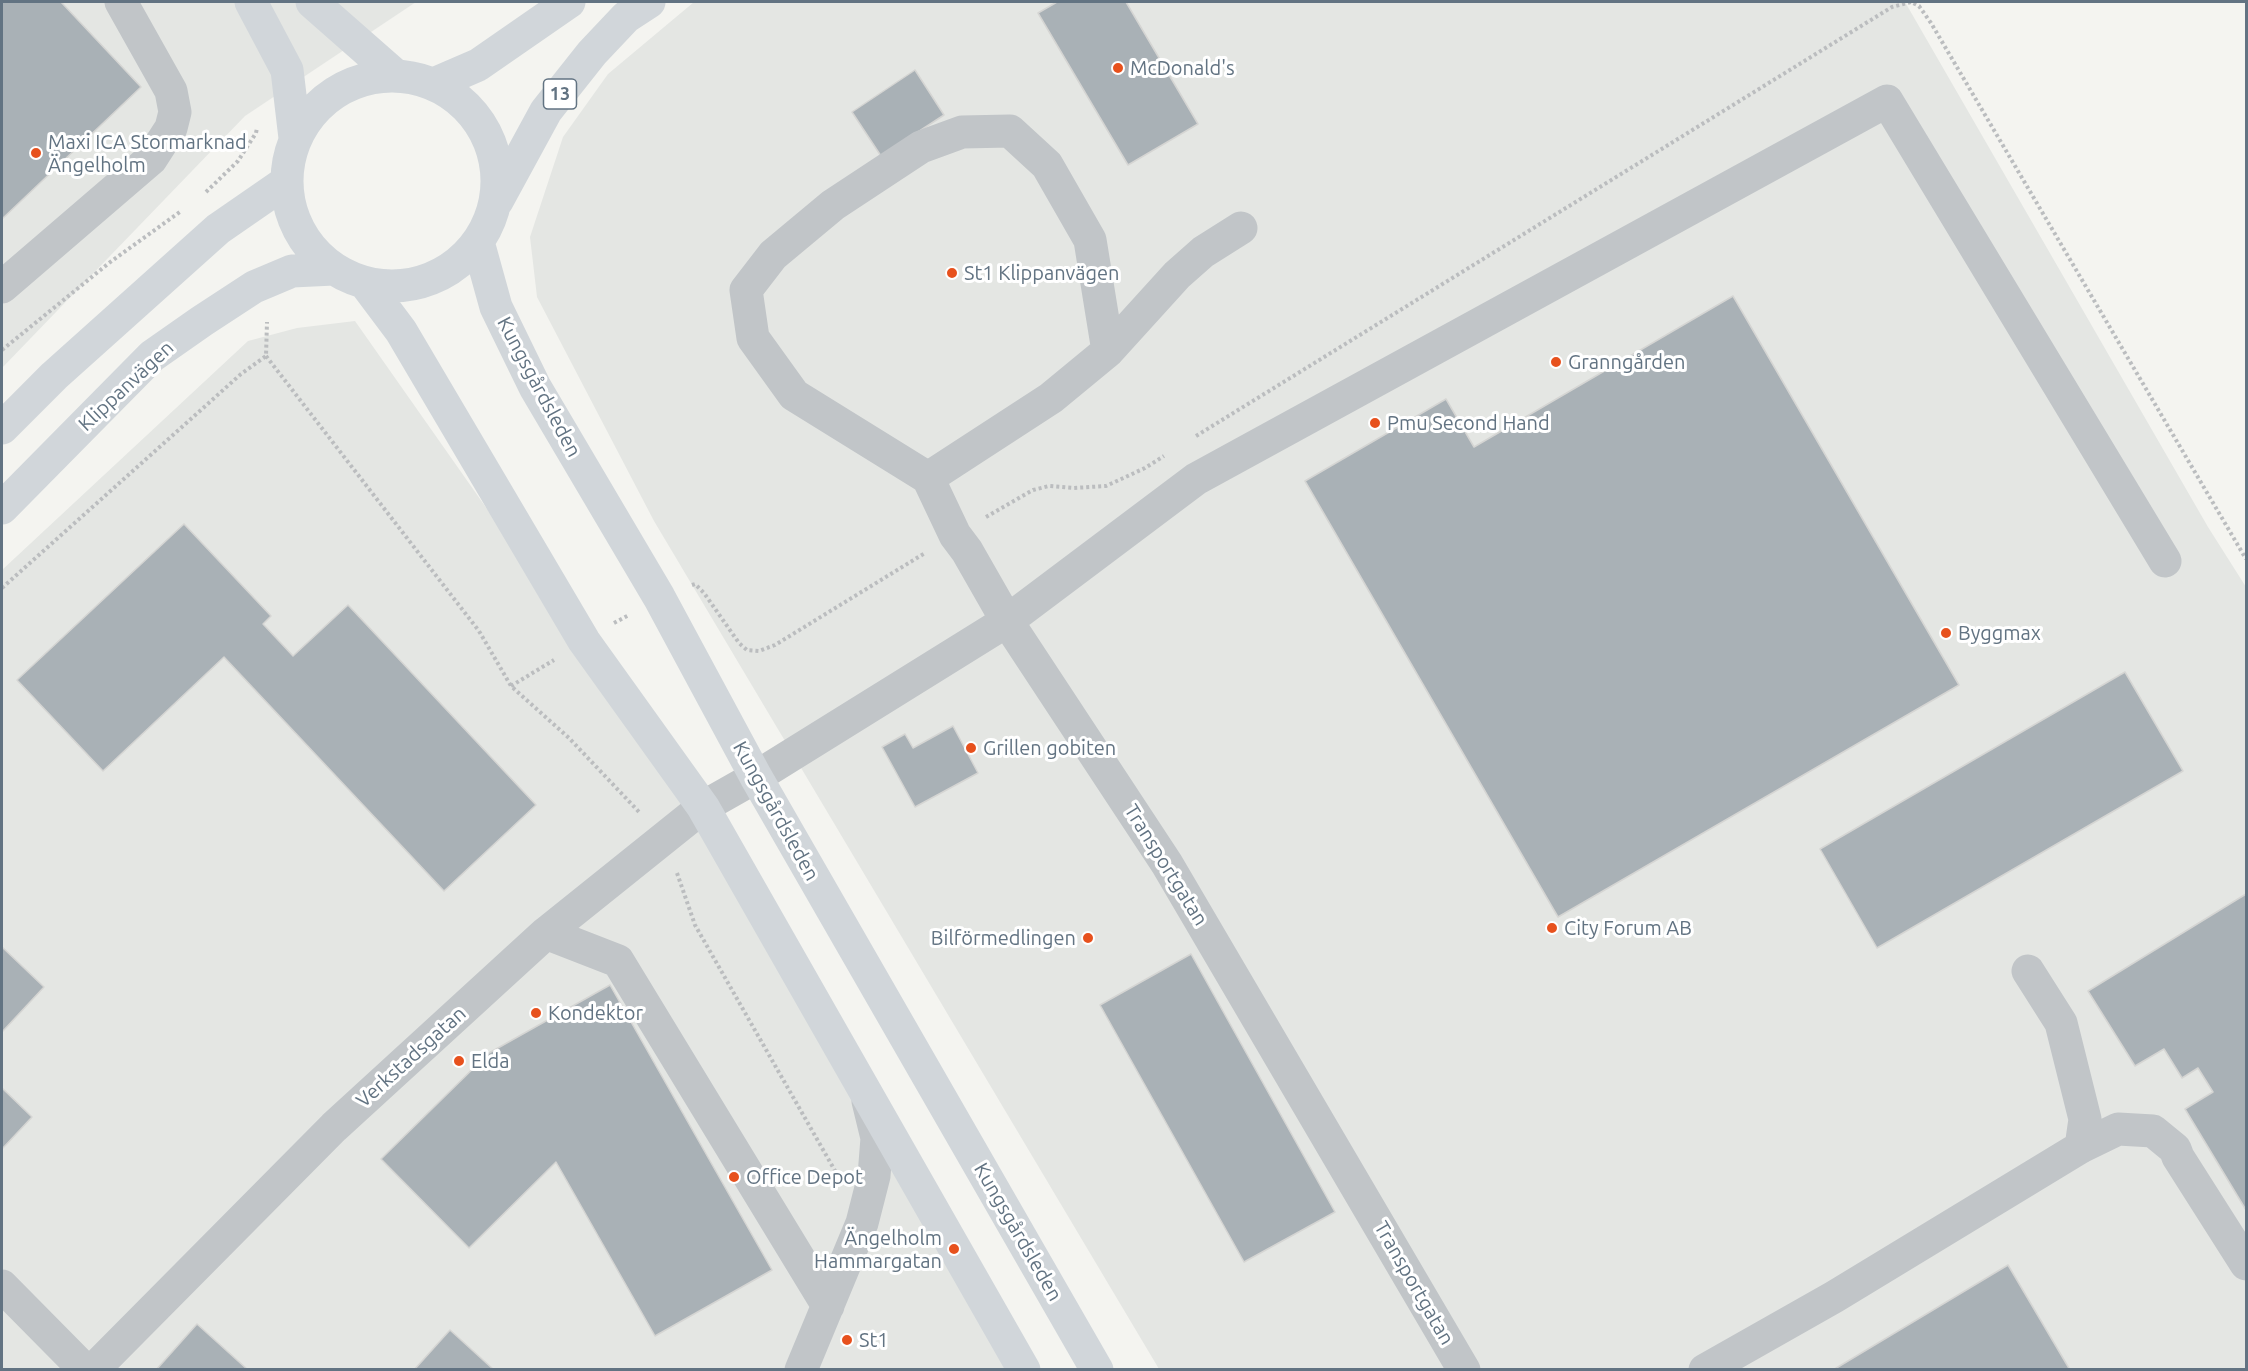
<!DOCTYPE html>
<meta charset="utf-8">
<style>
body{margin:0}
#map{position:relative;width:2248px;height:1371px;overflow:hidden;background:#f4f4f0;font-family:Ubuntu,sans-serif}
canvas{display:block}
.frame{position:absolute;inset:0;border:3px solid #627382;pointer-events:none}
</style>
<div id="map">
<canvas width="2248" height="1371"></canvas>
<div class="frame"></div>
</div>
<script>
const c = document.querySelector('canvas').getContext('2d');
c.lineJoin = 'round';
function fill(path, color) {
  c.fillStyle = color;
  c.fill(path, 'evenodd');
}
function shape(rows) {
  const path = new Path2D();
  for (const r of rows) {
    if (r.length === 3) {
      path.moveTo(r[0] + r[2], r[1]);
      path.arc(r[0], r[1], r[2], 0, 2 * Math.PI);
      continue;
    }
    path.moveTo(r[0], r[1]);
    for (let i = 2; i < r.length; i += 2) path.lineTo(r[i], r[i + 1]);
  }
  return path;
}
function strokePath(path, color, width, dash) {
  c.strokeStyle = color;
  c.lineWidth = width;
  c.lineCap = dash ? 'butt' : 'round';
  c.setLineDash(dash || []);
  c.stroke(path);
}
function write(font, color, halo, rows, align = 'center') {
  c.font = font + ' Ubuntu,sans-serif';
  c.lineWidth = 6;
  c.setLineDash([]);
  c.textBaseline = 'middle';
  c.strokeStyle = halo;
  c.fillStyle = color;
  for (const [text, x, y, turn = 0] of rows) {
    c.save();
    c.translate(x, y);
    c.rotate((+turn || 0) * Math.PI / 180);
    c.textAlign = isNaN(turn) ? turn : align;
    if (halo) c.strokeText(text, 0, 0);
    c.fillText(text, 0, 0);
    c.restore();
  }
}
fill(shape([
 [2,2,416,2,245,116,2,368],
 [694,2,1905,2,2208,527,2246,587,2246,1369,1159,1369,654,521,537,297,530,237,563,137,608,74],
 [355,321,702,815,1019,1369,2,1370,2,570,248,341,297,328]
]), '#e4e6e3');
const building = shape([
 [2,2,61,2,141,87,2,219,2,2],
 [1057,2,1126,2,1198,124,1128,165,1038,13,1057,2],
 [915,70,944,115,881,156,852,112,915,70],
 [1733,296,1959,685,1558,917,1305,481,1446,399,1474,447,1733,296],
 [184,524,271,616,263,624,293,656,348,605,536,805,444,891,224,657,103,771,17,680,184,524],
 [2125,672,2183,771,1877,948,1820,849,2125,672],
 [953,726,978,773,915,807,882,747,905,734,913,748,953,726],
 [2246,894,2246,1210,2185,1109,2213,1092,2198,1068,2182,1078,2164,1049,2135,1066,2088,991,2246,894],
 [2,947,44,987,2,1032,2,947],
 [1191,954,1335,1212,1244,1262,1100,1005,1191,954],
 [610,985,772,1270,655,1336,556,1162,469,1248,381,1159,489,1053,610,985],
 [2,1088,32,1117,2,1149,2,1088],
 [2008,1265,2070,1370,1833,1370,2008,1265],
 [197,1324,248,1370,156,1370,197,1324],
 [450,1330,494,1370,414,1370,450,1330]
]);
fill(building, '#a9b1b6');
strokePath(building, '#d5d5d3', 1.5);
strokePath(shape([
 [206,192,238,161,256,133,257,128],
 [2,350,109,263,181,211],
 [266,356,479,631,511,686,569,738,640,813],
 [1196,436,1892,7,1911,2,1919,6,1931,23,2246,559],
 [986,517,1033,490,1049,486,1073,488,1106,486,1145,468,1164,456],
 [692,585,695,584,704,593,739,643,747,650,759,651,775,645,925,553],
 [2,588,241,374,266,356,267,322],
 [614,623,629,615],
 [511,686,554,660],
 [677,873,695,925,838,1176]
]), '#bbbdbf', 4, [3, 3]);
strokePath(shape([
 [1241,228,1203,252,1177,275,1108,351,1051,398,928,478,955,535,967,551,1007,621,1196,479,1887,101,2165,561],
 [2,287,151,159,171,128,175,112,171,91,121,2],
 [928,478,794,395,753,338,746,290,773,255,833,205,921,147,962,132,1010,131,1047,165,1090,240,1108,351],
 [546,933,618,961,828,1306],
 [2028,971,2061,1023,2085,1119,2081,1147],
 [2,1286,85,1370],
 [93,1370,334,1127,546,933,703,807,756,777,1007,621,1167,864,1464,1370],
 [801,1370,862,1223,874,1176,877,1138,868,1101],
 [1705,1370,1834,1297,2081,1147,2118,1129,2153,1131,2175,1149,2178,1157,2246,1264]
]), '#c1c5c8', 33);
strokePath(shape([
 [251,2,287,70,295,138],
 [312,2,395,75],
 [392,181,105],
 [434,84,478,65,569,2],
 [497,201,546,111,592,53,626,17,649,2],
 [478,242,496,307,535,387,659,597,756,777,1097,1370],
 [365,283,401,331,584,641,703,807,1024,1370],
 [2,428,54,376,218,229,286,182],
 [2,508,152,356,202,321,254,287,292,271,334,269]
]), '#d1d6da', 33);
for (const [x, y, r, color] of [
 [1118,68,6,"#e7511d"],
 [36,153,6,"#e7511d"],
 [952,273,6,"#e7511d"],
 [1556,362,6,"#e7511d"],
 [1375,423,6,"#e7511d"],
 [1946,633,6,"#e7511d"],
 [971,748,6,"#e7511d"],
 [1552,928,6,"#e7511d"],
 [1088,938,6,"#e7511d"],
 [536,1013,6,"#e7511d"],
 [459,1061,6,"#e7511d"],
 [734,1177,6,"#e7511d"],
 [954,1249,6,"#e7511d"],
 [847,1340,6,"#e7511d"]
]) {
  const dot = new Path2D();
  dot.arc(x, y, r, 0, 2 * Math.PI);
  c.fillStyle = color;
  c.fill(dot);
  strokePath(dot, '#fff', 2);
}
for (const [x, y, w] of [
 [560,94,33]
]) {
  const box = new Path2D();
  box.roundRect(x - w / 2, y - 15, w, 30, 4.5);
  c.fillStyle = '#fff';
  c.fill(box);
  strokePath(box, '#627382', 1.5);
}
write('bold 18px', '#627382', null, [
 ["13",560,94]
]);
write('20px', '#627382', '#fff', [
 ["McDonald's",1130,68],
 ["Maxi ICA Stormarknad",48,142],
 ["Ängelholm",48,165],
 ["St1 Klippanvägen",964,273],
 ["Granngården",1568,362],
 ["Pmu Second Hand",1387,423],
 ["Byggmax",1958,633],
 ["Grillen gobiten",983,748],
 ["City Forum AB",1564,928],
 ["Bilförmedlingen",1076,938,"right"],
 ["Kondektor",548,1013],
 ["Elda",471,1061],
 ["Office Depot",746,1177],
 ["Ängelholm",942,1238,"right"],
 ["Hammargatan",942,1261,"right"],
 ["St1",859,1340]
], 'left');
write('20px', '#627382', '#fff', [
 ["Klippanvägen",126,386,-43],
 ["Kungsgårdsleden",539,387,62],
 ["Kungsgårdsleden",776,811,61],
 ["Transportgatan",1166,865,58],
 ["Verkstadsgatan",411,1057,-42],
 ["Kungsgårdsleden",1018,1232,60],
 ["Transportgatan",1414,1283,60]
]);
</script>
